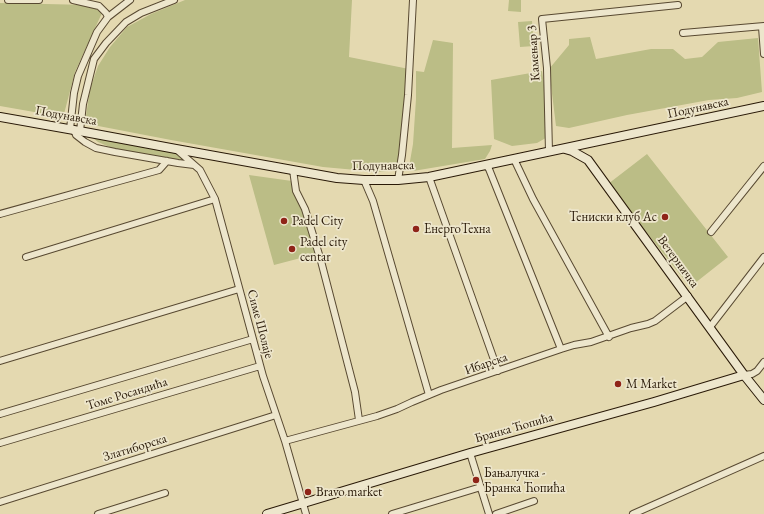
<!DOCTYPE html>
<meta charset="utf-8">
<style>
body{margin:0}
canvas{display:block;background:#e4d9b0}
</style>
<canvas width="764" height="514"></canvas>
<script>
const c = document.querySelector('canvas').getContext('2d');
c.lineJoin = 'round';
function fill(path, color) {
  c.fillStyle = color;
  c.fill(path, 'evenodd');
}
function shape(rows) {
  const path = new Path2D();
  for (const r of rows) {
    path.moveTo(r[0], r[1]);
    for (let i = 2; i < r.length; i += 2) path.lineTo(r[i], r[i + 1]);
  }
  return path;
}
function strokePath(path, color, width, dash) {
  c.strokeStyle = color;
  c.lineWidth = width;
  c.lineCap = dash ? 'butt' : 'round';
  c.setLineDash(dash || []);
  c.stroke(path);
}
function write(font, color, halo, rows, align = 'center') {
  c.font = font + ' "EB Garamond",serif';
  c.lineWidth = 3.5;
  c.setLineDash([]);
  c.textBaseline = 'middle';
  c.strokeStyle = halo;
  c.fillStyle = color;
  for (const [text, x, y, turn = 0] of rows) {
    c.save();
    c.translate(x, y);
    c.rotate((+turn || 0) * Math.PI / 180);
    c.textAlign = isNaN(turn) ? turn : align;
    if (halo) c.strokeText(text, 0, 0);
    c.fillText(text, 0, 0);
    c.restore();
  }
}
fill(shape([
 [185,0,352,0,349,57,409,69,402,147,396,170,378,172,323,167,171,140,88,124,86,116,90,89,98,66,110,47,127,27,151,14],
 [509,0,521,0,521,12,508,11],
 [0,3,90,5,102,13,75,72,64,114,57,116,0,106],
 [532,21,534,46,520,47,518,22],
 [590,37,596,59,651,49,673,49,685,59,702,57,718,42,758,38,762,92,737,98,709,100,627,115,569,128,556,126,549,69,569,45,569,39],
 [433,40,453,43,452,148,492,145,490,151,485,159,413,171,409,167,413,144,416,99,416,71,424,72],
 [542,71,551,135,537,143,512,146,494,139,491,80],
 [88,134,179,153,189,163,177,160,127,152,112,148,98,142],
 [647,154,728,257,690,287,608,184],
 [249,175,292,181,294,193,302,210,316,254,274,265]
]), '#bbbd86');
const street = shape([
 [8,0,39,0],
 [73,0,99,6,106,13,108,17],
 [762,27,764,54],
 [683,33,764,26],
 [70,129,74,93,78,76,97,32,108,17,130,0],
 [74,130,76,135,85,142,96,148,115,152,178,163,194,165],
 [80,131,83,104,94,59,106,43,126,22,141,13,174,0],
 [176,149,200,170,215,199,263,376,285,441,306,514],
 [549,152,547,68,542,19,678,5],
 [514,159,533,199,609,337],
 [486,165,489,169,561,349],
 [293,170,296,191,305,209,321,261,355,392,359,420],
 [429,177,498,371],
 [364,180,373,201,429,395],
 [398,180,402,155,408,95,413,0],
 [0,214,159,170,167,161],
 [711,232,764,166],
 [26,257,215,199],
 [710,327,764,257],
 [0,361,239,289],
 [744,375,752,374,757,371,764,362],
 [0,414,253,339],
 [285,441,377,416,397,409,412,402,441,390,561,349,574,345,591,342,631,328,648,324,655,321,688,296],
 [0,443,260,366],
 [470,453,489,514],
 [0,502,276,415],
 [98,514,165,493],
 [392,514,481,487],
 [496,514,534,501],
 [633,514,764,456]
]);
const secondary = shape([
 [0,117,74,130,176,149,337,178,364,180,398,180,429,177,764,106],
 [565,149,572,151,588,160,744,375,764,400],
 [267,514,470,453,654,402,744,375]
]);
strokePath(street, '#584931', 8);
strokePath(secondary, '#291907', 10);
strokePath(street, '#ede6cc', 6);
strokePath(secondary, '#ede6cc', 8);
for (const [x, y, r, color] of [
 [665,217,4,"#8f2418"],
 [284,221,4,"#8f2418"],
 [416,229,4,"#8f2418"],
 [292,249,4,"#8f2418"],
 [618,384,4,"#8f2418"],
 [476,480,4,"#8f2418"],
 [308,492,4,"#8f2418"]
]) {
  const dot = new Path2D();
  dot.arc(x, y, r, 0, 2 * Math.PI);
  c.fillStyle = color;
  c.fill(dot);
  strokePath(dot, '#ede6cc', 1.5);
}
write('13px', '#291907', '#ede6cc', [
 ["Камењар 3",534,53,-94],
 ["Подунавска",698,108,-12],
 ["Подунавска",66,116,10],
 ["Подунавска",383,166,-1],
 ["Ветерничка",678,262,54],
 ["Симе Шолаје",260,324,75],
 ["Ибарска",486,364,-19],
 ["Томе Росандића",127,394,-17],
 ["Бранка Ћопића",514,428,-16],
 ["Златиборска",135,448,-17]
]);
write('13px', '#291907', '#ede6cc', [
 ["Тениски клуб Ас",657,217,"right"],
 ["Padel City",292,221],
 ["ЕнергоТехна",424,229],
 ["Padel city",300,242],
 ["centar",300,257],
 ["M Market",626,384],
 ["Бањалучка -",484,473],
 ["Бранка Ћопића",484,488],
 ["Bravo market",316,492]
], 'left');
</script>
